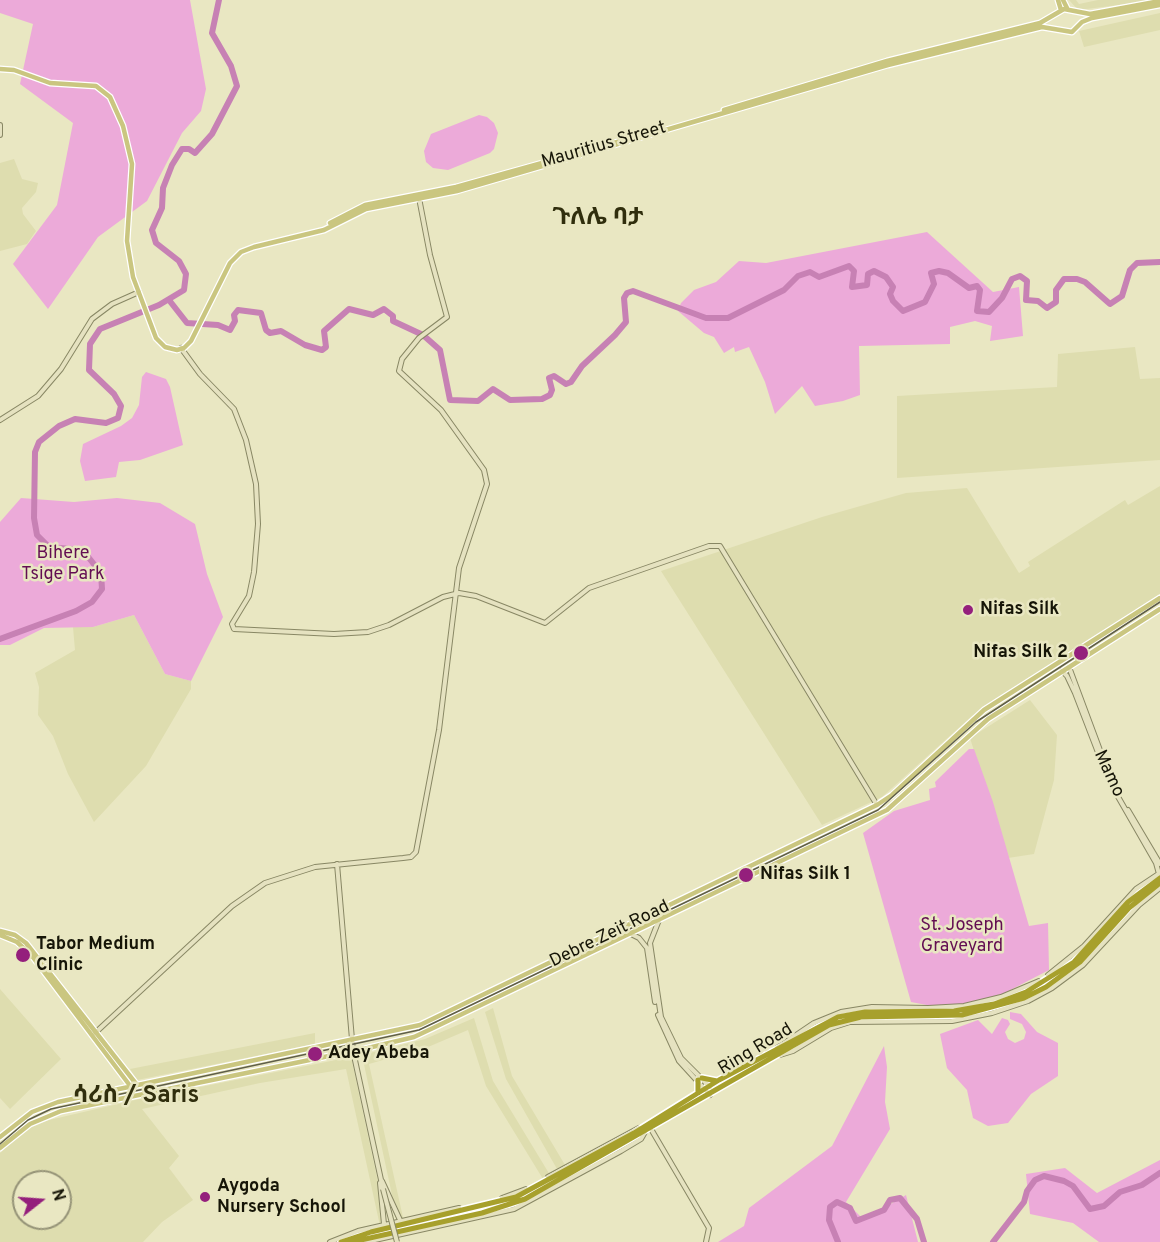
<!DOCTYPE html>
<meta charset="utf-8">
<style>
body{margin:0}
#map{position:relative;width:1160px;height:1242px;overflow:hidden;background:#e9e7c2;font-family:Overpass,sans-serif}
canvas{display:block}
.north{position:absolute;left:12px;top:1170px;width:60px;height:60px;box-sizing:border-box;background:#e9e7c2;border:2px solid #959377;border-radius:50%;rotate:73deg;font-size:16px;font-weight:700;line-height:24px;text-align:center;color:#161507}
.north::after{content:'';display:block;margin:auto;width:21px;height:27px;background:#941f7c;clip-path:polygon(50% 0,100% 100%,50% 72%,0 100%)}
</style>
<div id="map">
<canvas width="1160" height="1242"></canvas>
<div class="north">N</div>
</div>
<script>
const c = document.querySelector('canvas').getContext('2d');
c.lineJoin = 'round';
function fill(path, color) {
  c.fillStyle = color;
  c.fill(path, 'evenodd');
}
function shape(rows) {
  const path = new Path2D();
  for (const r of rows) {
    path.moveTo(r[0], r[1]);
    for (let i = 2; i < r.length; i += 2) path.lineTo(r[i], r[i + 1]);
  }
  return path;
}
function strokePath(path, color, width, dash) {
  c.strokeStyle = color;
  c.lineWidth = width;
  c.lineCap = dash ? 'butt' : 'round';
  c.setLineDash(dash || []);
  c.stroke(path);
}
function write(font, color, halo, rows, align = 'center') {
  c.font = font + ' Overpass,"Noto Sans Ethiopic",sans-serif';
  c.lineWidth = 5;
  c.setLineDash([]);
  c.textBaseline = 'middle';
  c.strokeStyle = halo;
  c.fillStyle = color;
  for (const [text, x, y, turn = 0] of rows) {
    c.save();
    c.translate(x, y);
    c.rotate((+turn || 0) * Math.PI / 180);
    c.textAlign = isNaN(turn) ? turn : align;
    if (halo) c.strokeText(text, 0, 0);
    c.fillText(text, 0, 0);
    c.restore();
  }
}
fill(shape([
 [1069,0,1076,0,1079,4,1098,0,1160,0,1078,10],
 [1160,13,1160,30,1084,47,1079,31],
 [14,159,22,179,38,183,36,192,22,208,23,214,36,231,27,244,0,251,0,163],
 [1135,347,1140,379,1160,378,1160,460,897,478,897,396,1057,387,1058,354],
 [1160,486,1160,594,972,716,882,797,822,825,661,571,822,517,906,493,967,488,1019,573,1030,566,1028,562,1125,500,1128,505],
 [134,615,165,674,191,681,191,689,146,766,94,822,68,774,53,736,38,715,39,687,35,673,75,650,73,627,93,627],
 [1030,700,1057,735,1054,780,1034,854,1008,858,970,738],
 [0,989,61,1059,10,1109,0,1098],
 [493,1008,512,1076,565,1165,557,1169,506,1079,485,1012],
 [474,1018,493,1081,550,1175,543,1179,486,1086,468,1030,428,1047,369,1064,404,1222,398,1223,362,1055,425,1039],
 [315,1033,315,1044,137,1080,130,1069],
 [351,1057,387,1224,380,1226,346,1069,260,1083,142,1109,179,1156,169,1168,193,1200,162,1222,143,1242,0,1242,0,1153,32,1124,135,1100],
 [24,1182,60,1182,60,1218,24,1218]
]), '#deddaf');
fill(shape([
 [0,0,190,0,206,89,201,111,182,133,147,201,98,237,48,309,13,264,57,205,73,123,20,84,33,24,0,13],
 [479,115,487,117,494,123,498,133,494,149,490,153,448,170,433,168,426,162,424,151,431,134],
 [927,232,993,292,1019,287,1023,336,990,341,992,326,975,321,950,327,950,344,859,346,860,395,843,401,815,406,802,386,775,414,765,382,749,347,735,352,734,347,724,353,714,337,704,333,678,311,681,303,694,290,716,282,739,261,766,263],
 [146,372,166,379,170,387,183,445,140,460,119,462,116,477,85,481,80,461,83,444,121,426,132,418,139,405,142,377],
 [21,498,74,502,117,498,160,503,195,524,207,574,223,617,191,681,165,674,134,615,93,627,44,628,10,645,0,645,0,522],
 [969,749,974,749,993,802,1029,926,1048,923,1049,970,997,997,966,1005,932,1006,911,1002,863,833,894,811,930,800,929,789,936,787,935,782],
 [1010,1012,1021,1014,1037,1032,1058,1043,1058,1076,1031,1094,1008,1123,988,1126,973,1118,967,1090,947,1068,940,1034,978,1020,992,1034,1002,1018,1008,1020,1010,1024,1005,1032,1008,1039,1015,1043,1024,1039,1026,1032,1022,1024,1010,1019],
 [884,1046,887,1067,885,1102,890,1129,846,1202,864,1220,906,1195,918,1242,718,1242,744,1226,749,1208,832,1146],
 [1160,1160,1160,1242,1099,1242,1073,1223,1030,1214,1026,1174,1065,1168,1097,1193]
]), '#ecaad9');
strokePath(shape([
 [169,300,187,323,218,325,230,330,235,321,234,315,238,310,261,313,266,330,270,333,281,331,305,345,322,350,326,347,324,331,349,309,373,315,384,309,393,316,393,321,423,335,440,350,450,400,478,401,493,389,510,400,542,399,550,395,552,390,549,378,554,376,566,384,571,382,582,366,615,335,626,322,624,298,627,293,633,291,706,318,728,318,784,290,798,276,810,272,819,277,849,266,854,271,852,287,867,285,868,274,874,271,886,277,893,287,890,294,893,301,903,311,925,302,934,284,931,273,939,271,948,273,969,288,977,286,980,290,977,311,989,312,1002,298,1012,279,1020,276,1027,281,1026,300,1038,301,1047,308,1056,302,1056,290,1064,279,1077,279,1085,282,1110,304,1122,296,1130,270,1137,263,1160,262],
 [0,639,76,611,92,602,102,589,101,573,89,558,71,549,49,547,37,535,34,518,35,452,39,442,59,426,75,419,106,423,118,418,121,406,114,394,89,370,90,344,100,329,159,305,184,290,186,274,179,261,156,243,152,230,162,208,163,188,172,165,182,149,189,149,195,153,212,134,237,86,231,66,212,33,219,0],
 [838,1242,829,1220,830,1207,837,1202,850,1208,856,1221,884,1210,890,1200,900,1198,917,1219,924,1242],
 [993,1242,1024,1202,1027,1191,1035,1180,1044,1176,1064,1181,1073,1186,1090,1209,1104,1206,1120,1192,1142,1185,1160,1173]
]), '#c781b4', 6);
const secondary = shape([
 [0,125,0,135],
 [181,348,200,374,234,409,246,440,256,484,258,524,254,572,249,596,232,624,234,629,334,634,368,632,389,625,443,597,459,593,476,596,545,623,589,588,709,546,720,546,877,805],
 [0,420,38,396,61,369,92,319,112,304,139,292],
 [1069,667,1107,769],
 [1062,671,1067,676,1075,693,1109,781,1156,863,1159,874],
 [1128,810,1160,864],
 [337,864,353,1051,383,1189],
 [659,920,650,943,661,1017,681,1058,710,1087],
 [631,934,639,938,647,948,655,1002],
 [1048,975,1084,946,1136,889,1160,873],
 [658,1015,679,1061,710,1095],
 [95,1033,232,906,265,883,315,867,403,858,411,857,416,852,439,730,459,568,487,484,484,470,441,410,399,371,402,359,419,338,447,317,430,255,419,198],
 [777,1048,814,1023,841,1012,872,1007,928,1008,964,1006,1001,997,1039,981],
 [780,1055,793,1051,831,1028,850,1022,952,1021,992,1013,1028,1001,1052,988,1083,965,1139,905,1160,888],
 [651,1129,709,1228,706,1242],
 [548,1177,639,1128],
 [382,1181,400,1220],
 [380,1183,384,1224],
 [502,1198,526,1189],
 [330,1242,358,1231,459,1208],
 [366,1242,514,1209,621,1151,641,1139,645,1132]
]);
const primary = shape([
 [1058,0,1061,10],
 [1063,0,1067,8],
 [0,69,14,70,50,83,96,86,110,97,123,126,132,164,127,241,133,277,156,338,165,347,177,350,184,348,191,341,230,263,241,252,254,247,324,230,366,209,457,191,888,65,1042,27,1072,32,1082,22,1092,18,1160,5],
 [724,110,887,61,1040,23,1064,9,1090,14,1160,1],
 [330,223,365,205,456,187,653,132],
 [0,931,15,935,26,943,137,1085],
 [0,935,17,942,32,956,131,1087],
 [0,1137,32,1112,58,1102,420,1025,877,805,892,795,984,710,1160,598],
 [0,1148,30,1124,61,1111,368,1048,414,1037,431,1029,887,810,988,719,1160,609]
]);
const highway = shape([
 [702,1078,717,1081],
 [698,1080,698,1093],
 [341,1242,371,1232,516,1197,634,1133,719,1080,838,1017,865,1012,954,1011,994,1004,1026,992,1074,962,1128,902,1160,878],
 [352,1242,482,1213,525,1199,829,1025,861,1017,962,1015,1024,998,1046,987,1080,962,1129,908,1160,883]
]);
strokePath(secondary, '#888764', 6);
strokePath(primary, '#fff', 7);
strokePath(highway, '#fff', 8);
strokePath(secondary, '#e5e2c0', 4);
strokePath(primary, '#cac680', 4.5);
strokePath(highway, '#a7a02c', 5);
strokePath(shape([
 [0,1144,28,1120,51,1109,419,1030,878,810,976,722,1160,602]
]), '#5f5e48', 1.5);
const secondaryBridge = shape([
 [383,1189,397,1242]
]);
strokePath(secondaryBridge, '#888764', 6, []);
strokePath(secondaryBridge, '#e5e2c0', 4);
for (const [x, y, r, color] of [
 [968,610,6,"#941f7c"],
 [1081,653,8,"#941f7c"],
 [746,875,8,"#941f7c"],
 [23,955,8,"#941f7c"],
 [315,1054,8,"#941f7c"],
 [205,1197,6,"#941f7c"]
]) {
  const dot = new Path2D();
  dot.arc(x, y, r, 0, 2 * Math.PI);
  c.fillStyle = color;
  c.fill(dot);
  strokePath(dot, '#e9e7c2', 2);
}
write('18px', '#161507', '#e9e7c2', [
 ["Mauritius Street",604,146,-16],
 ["Mamo",1108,774,65],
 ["Debre Zeit Road",610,935,-26],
 ["Ring Road",756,1050,-31]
]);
write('18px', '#630d52', '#e9e7c2', [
 ["Bihere",63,554],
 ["Tsige Park",63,575],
 ["St. Joseph",962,926],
 ["Graveyard",962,947]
]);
write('bold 18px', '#161507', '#e9e7c2', [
 ["Nifas Silk",980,610],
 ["Nifas Silk 2",1068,653,"right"],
 ["Nifas Silk 1",760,875],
 ["Tabor Medium",36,945],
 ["Clinic",36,966],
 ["Adey Abeba",328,1054],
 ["Aygoda",217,1187],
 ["Nursery School",217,1208]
], 'left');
write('bold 24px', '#302e0d', '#e9e7c2', [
 ["ጉለሌ ባታ",598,219],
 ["ሳሪስ / Saris",136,1097]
]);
</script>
